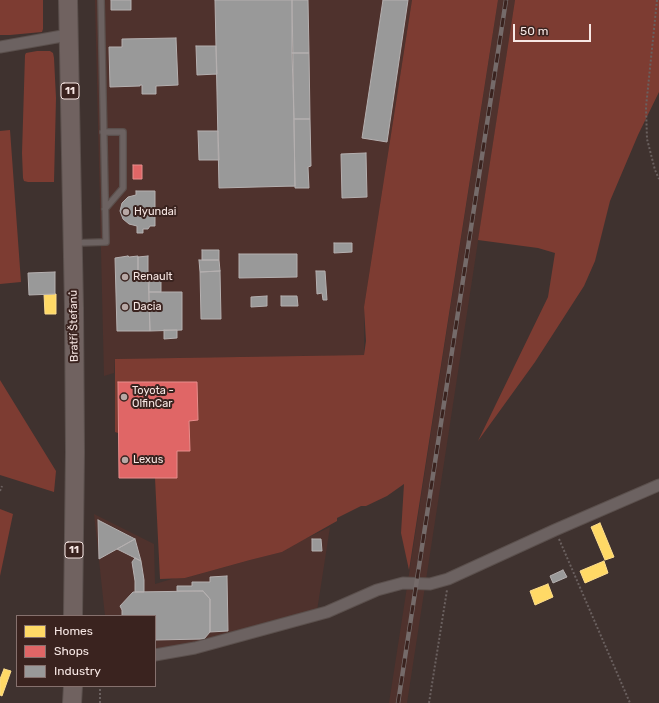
<!DOCTYPE html>
<meta charset="utf-8">
<style>
body{margin:0}
#map{position:relative;width:659px;height:703px;overflow:hidden;background:#3f322f;font-family:Rubik,sans-serif}
canvas{display:block}
.legend{position:absolute;left:16px;top:615px;width:140px;height:72px;box-sizing:border-box;background:#3a231f;border:1px solid #86716e;margin:0;padding:5px 7px;list-style:none;font-size:12px;color:#f7e7e4}
.legend li{display:flex;align-items:center;gap:8px;height:20px}
.legend b{width:20px;border:1px solid #86716e}
.scale{position:absolute;left:513px;top:24px;width:78px;height:18px;box-sizing:border-box;border:2px solid #f7e7e4;border-top:0;padding-left:5px;font-size:12px;line-height:14px;white-space:nowrap;color:#f7e7e4;-webkit-text-stroke:3px #3a231f;paint-order:stroke}
</style>
<div id="map">
<canvas width="659" height="703"></canvas>
<ul class="legend">
<li><b style="height:11px;background:#ffd966"></b>Homes</li>
<li><b style="height:11px;background:#e06666"></b>Shops</li>
<li><b style="height:11px;background:#999"></b>Industry</li>
</ul>
<div class="scale">50 m</div>
</div>
<script>
const c = document.querySelector('canvas').getContext('2d');
c.lineJoin = 'round';
function fill(path, color) {
  c.fillStyle = color;
  c.fill(path, 'evenodd');
}
function shape(rows) {
  const path = new Path2D();
  for (const r of rows) {
    path.moveTo(r[0], r[1]);
    for (let i = 2; i < r.length; i += 2) path.lineTo(r[i], r[i + 1]);
  }
  return path;
}
function strokePath(path, color, width, dash) {
  c.strokeStyle = color;
  c.lineWidth = width;
  c.lineCap = dash ? 'butt' : 'round';
  c.setLineDash(dash || []);
  c.stroke(path);
}
function write(font, color, halo, rows, align = 'center') {
  c.font = font + ' Rubik,sans-serif';
  c.lineWidth = 4;
  c.setLineDash([]);
  c.textBaseline = 'middle';
  c.strokeStyle = halo;
  c.fillStyle = color;
  for (const [text, x, y, turn = 0] of rows) {
    c.save();
    c.translate(x, y);
    c.rotate((+turn || 0) * Math.PI / 180);
    c.textAlign = isNaN(turn) ? turn : align;
    if (halo) c.strokeText(text, 0, 0);
    c.fillText(text, 0, 0);
    c.restore();
  }
}
fill(shape([
 [95,0,412,0,364,307,364,355,115,359,114,373,104,376],
 [498,0,515,0,446,450,407,703,389,703],
 [94,514,154,544,155,584,175,578,185,578,250,560,282,552,303,540,330,527,317,611,176,647,155,650,155,616,105,616]
]), '#4f322d');
fill(shape([
 [0,0,43,0,43,29,42,32,10,35,0,35],
 [412,0,498,0,409,570,401,533,404,484,387,496,366,506,361,506,337,518,337,521,282,552,250,560,185,578,160,579,155,478,149,443,115,432,115,359,364,355,366,341,364,307],
 [515,0,659,0,659,92,638,135,610,201,595,261,584,286,535,362,478,441,548,297,555,253,538,248,478,240],
 [37,51,50,51,53,53,54,58,56,98,54,182,28,182,24,181,23,178,22,153,25,55,26,53],
 [10,130,21,282,0,284,0,131],
 [0,380,56,471,54,492,0,475],
 [0,509,13,514,0,576]
]), '#7d3c32');
const homes = shape([
 [44,294,56,294,56,314,45,314,44,294],
 [600,523,614,557,605,560,591,527,600,523],
 [604,561,608,573,585,583,580,571,604,561],
 [548,584,553,597,535,605,530,591,548,584],
 [4,669,11,671,2,696,0,695,0,679,4,669]
]);
fill(homes, '#ffd966');
strokePath(homes, '#fddd8c', 1);
const shops = shape([
 [133,165,142,165,142,179,133,179,133,165],
 [118,382,197,382,198,420,189,421,190,451,177,451,177,478,119,478,118,382]
]);
fill(shops, '#e06666');
strokePath(shops, '#e78d8c', 1);
const industry = shape([
 [111,0,131,0,131,10,111,10,111,0],
 [215,0,292,0,295,186,219,188,215,0],
 [292,0,308,0,309,53,292,53,292,0],
 [383,0,408,0,387,142,362,138,383,0],
 [176,38,178,85,156,86,156,94,142,94,142,85,140,85,140,86,110,87,109,47,122,47,122,39,176,38],
 [196,46,216,46,217,74,197,75,196,46],
 [292,53,309,53,310,119,294,119,292,53],
 [294,119,310,119,311,166,308,167,309,188,295,188,294,119],
 [198,131,218,131,219,160,199,160,198,131],
 [366,153,367,197,342,198,341,154,366,153],
 [136,191,155,191,155,226,150,226,148,229,143,229,143,233,137,233,137,226,129,224,123,219,120,211,122,203,128,197,136,195,136,191],
 [334,243,352,243,352,252,334,253,334,243],
 [202,250,219,250,219,260,202,260,202,250],
 [239,254,297,254,297,277,239,278,239,254],
 [128,256,129,257,138,256,138,274,148,274,150,331,117,331,115,258,128,256],
 [148,256,148,274,138,274,138,257,148,256],
 [199,260,219,260,220,271,200,272,199,260],
 [220,271,221,319,201,319,200,272,220,271],
 [316,271,325,271,327,300,323,300,322,293,317,294,316,271],
 [55,272,55,294,29,295,28,273,55,272],
 [161,278,161,292,149,292,149,279,161,278],
 [149,292,182,292,182,330,150,331,149,292],
 [267,296,267,306,251,307,251,297,267,296],
 [281,296,297,296,298,306,281,306,281,296],
 [164,330,177,330,177,338,164,339,164,330],
 [98,520,135,539,99,559,98,520],
 [135,539,141,561,117,549,135,539],
 [312,539,321,539,322,551,312,551,312,539],
 [135,558,141,561,144,580,144,592,135,592,135,581,132,562,135,558],
 [563,570,567,577,553,583,550,576,563,570],
 [227,576,228,631,210,632,210,599,203,591,177,591,177,586,192,586,192,582,210,582,210,577,227,576],
 [203,591,210,599,210,632,204,639,155,640,155,616,122,616,122,610,120,606,133,592,203,591]
]);
fill(industry, '#999');
strokePath(industry, '#b5b0b0', 1);
const lane = shape([
 [103,132,123,132,123,188,105,209],
 [75,243,106,242,101,0]
]);
const street = shape([
 [0,47,68,35],
 [155,655,195,648,327,612,377,590,403,583,430,584,448,579,555,530,659,485]
]);
const primary = shape([
 [68,0,74,308,75,452,73,616],
 [72,703,73,686]
]);
strokePath(lane, '#5b504d', 8);
strokePath(street, '#5b504d', 13);
strokePath(primary, '#5b504d', 20);
strokePath(shape([
 [657,0,646,107,647,139,655,170,659,179],
 [0,491,2,486],
 [559,539,630,703],
 [100,703,100,686],
 [429,703,447,590]
]), '#6a605f', 2, [2, 2]);
strokePath(lane, '#6c6261', 5.5);
strokePath(street, '#6c6261', 11);
strokePath(primary, '#706260', 18);
const rail = shape([
 [398,703,506,0]
]);
strokePath(rail, '#756b6a', 4.5);
strokePath(rail, '#3a231f', 3, [9]);
for (const [x, y, r, color] of [
 [126,212,4,"#b7a8a5"],
 [125,277,4,"#b7a8a5"],
 [125,307,4,"#b7a8a5"],
 [124,397,4,"#b7a8a5"],
 [125,460,4,"#b7a8a5"]
]) {
  const dot = new Path2D();
  dot.arc(x, y, r, 0, 2 * Math.PI);
  c.fillStyle = color;
  c.fill(dot);
  strokePath(dot, '#3a231f', 1.5);
}
for (const [x, y, w] of [
 [70,91,18],
 [74,550,18]
]) {
  const box = new Path2D();
  box.roundRect(x - w / 2, y - 8, w, 16, 3);
  c.fillStyle = '#3a231f';
  c.fill(box);
  strokePath(box, '#f7e7e4', 1);
}
write('bold 10px', '#f7e7e4', null, [
 ["11",70,91],
 ["11",74,550]
]);
write('11px', '#f7e7e4', '#3a231f', [
 ["Hyundai",134,212],
 ["Renault",133,277],
 ["Dacia",133,307],
 ["Toyota -",132,391],
 ["OlfinCar",132,404],
 ["Lexus",133,460]
], 'left');
write('11px', '#f7e7e4', '#3a231f', [
 ["Bratří Štefanů",74,326,-91]
]);
</script>
